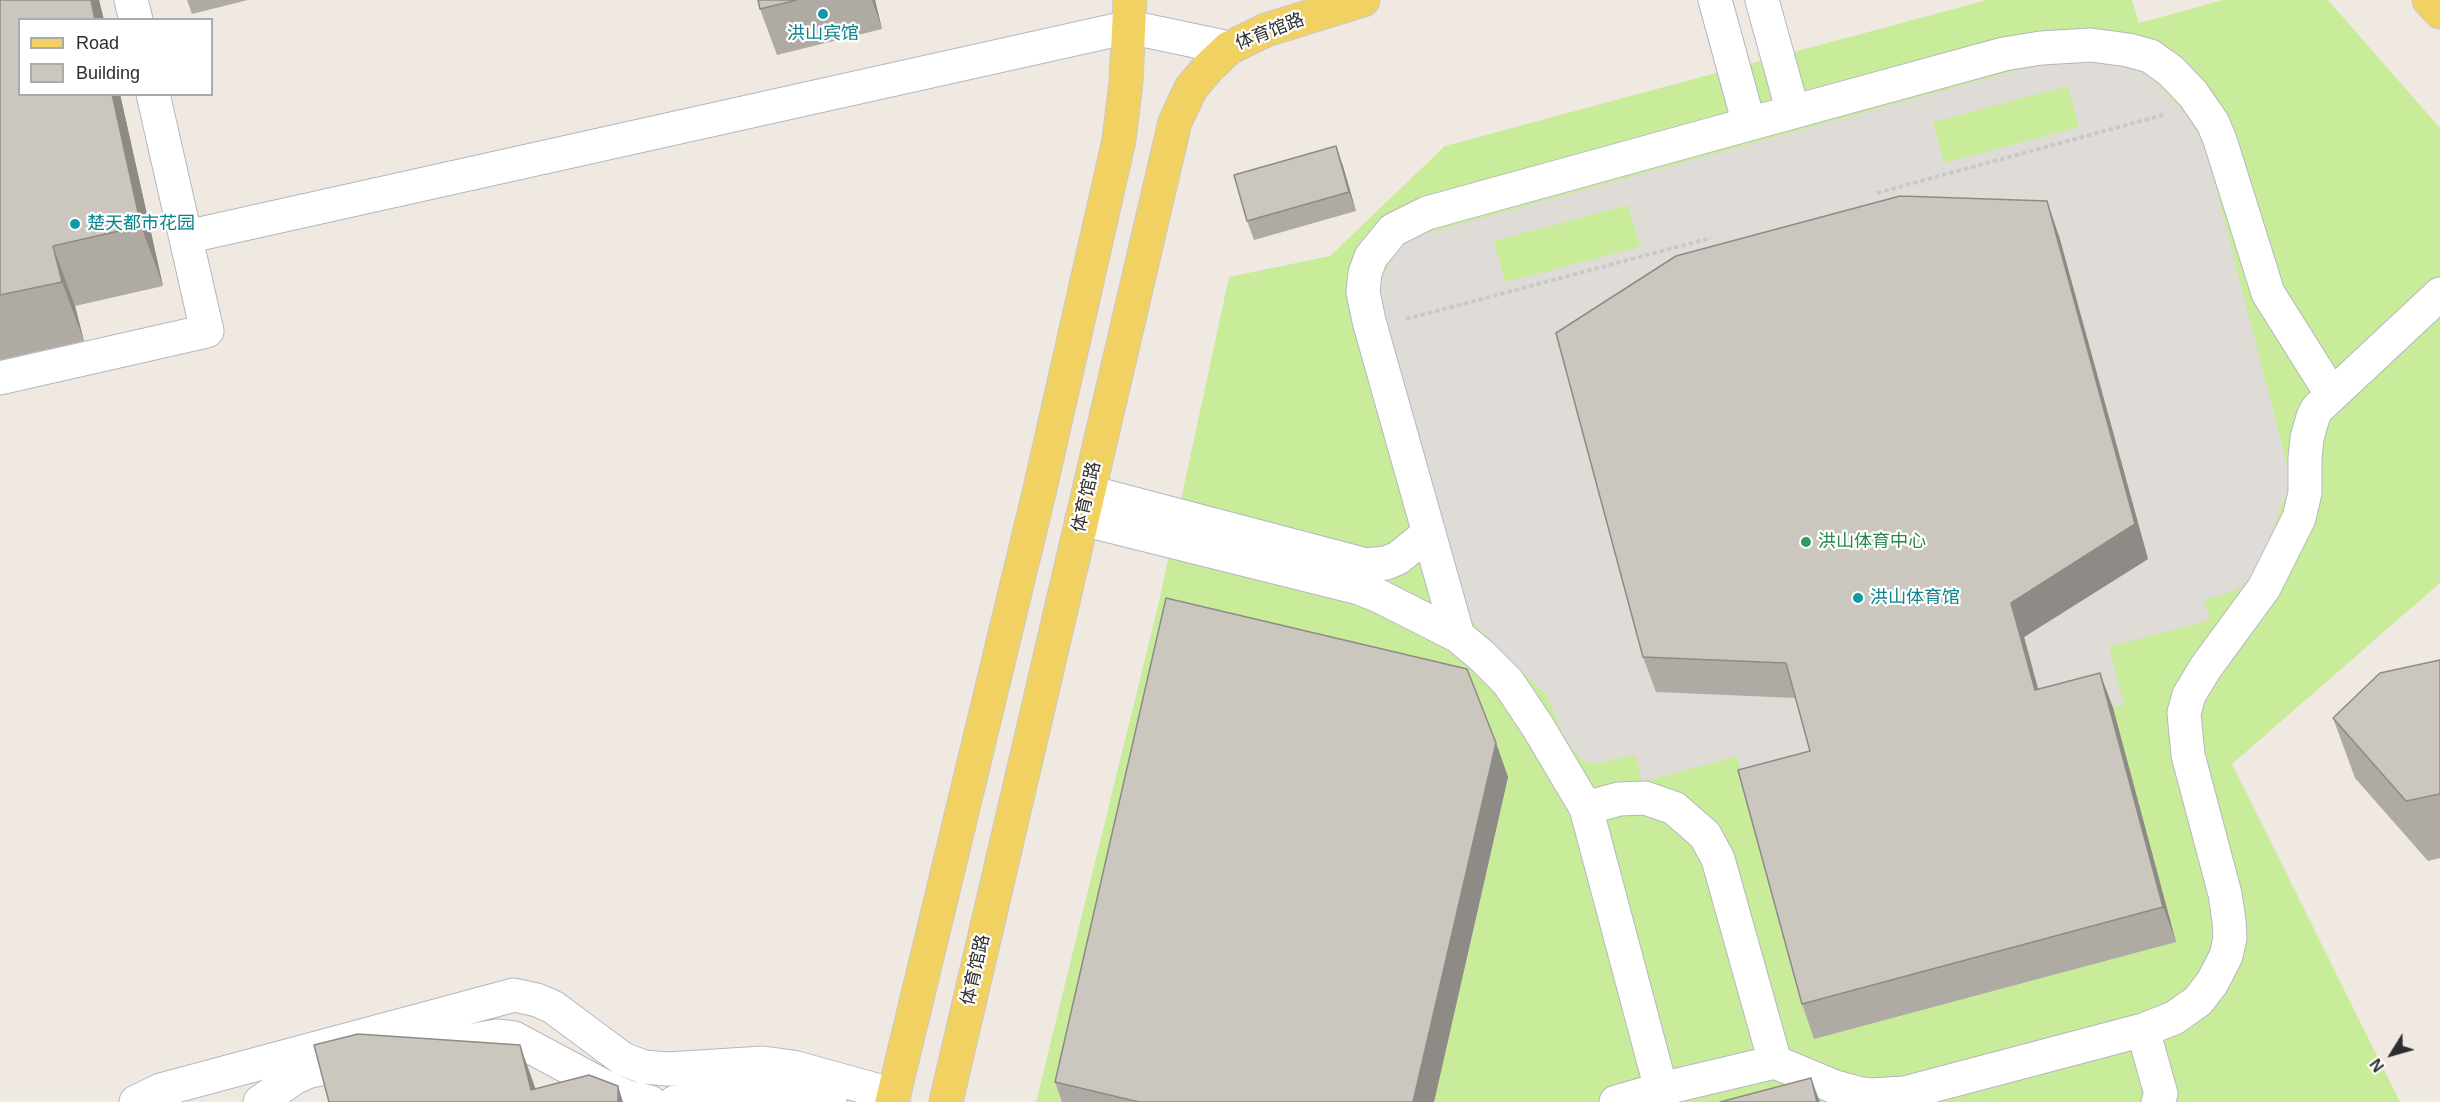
<!DOCTYPE html>
<meta charset="utf-8">
<style>
body{margin:0}
#map{position:relative;width:2440px;height:1102px;overflow:hidden;background:#efe9e1;font-family:Helvetica,sans-serif}
canvas{display:block}
.legend{position:absolute;left:18px;top:18px;width:195px;height:78px;box-sizing:border-box;background:#fff;border:2px solid #ababab;margin:0;padding:8px 10px;list-style:none;font-size:18px;color:#2e2e2e}
.legend li{display:flex;align-items:center;gap:12px;height:30px}
.legend b{width:30px;border:2px solid #ababab}
.north{position:absolute;left:2362px;top:1024px;width:60px;height:60px;-webkit-text-stroke:4px #fff;paint-order:stroke;rotate:233deg;font-size:16px;font-weight:700;line-height:24px;text-align:center;color:#2e2e2e}
.north::after{content:'';display:block;margin:auto;width:21px;height:27px;background:#2e2e2e;clip-path:polygon(50% 0,100% 100%,50% 72%,0 100%)}
</style>
<div id="map">
<canvas width="2440" height="1102"></canvas>
<ul class="legend">
<li><b style="height:8px;background:#f2d163"></b>Road</li>
<li><b style="height:16px;background:#cbc7bf"></b>Building</li>
</ul>
<div class="north">N</div>
</div>
<script>
const c = document.querySelector('canvas').getContext('2d');
c.lineJoin = 'round';
function fill(path, color) {
  c.fillStyle = color;
  c.fill(path, 'evenodd');
}
function shape(rows) {
  const path = new Path2D();
  for (const r of rows) {
    path.moveTo(r[0], r[1]);
    for (let i = 2; i < r.length; i += 2) path.lineTo(r[i], r[i + 1]);
  }
  return path;
}
function strokePath(path, color, width, dash) {
  c.strokeStyle = color;
  c.lineWidth = width;
  c.lineCap = dash ? 'butt' : 'round';
  c.setLineDash(dash || []);
  c.stroke(path);
}
function write(font, color, halo, rows, align = 'center') {
  c.font = font + ' Helvetica,"Noto Sans SC",sans-serif';
  c.lineWidth = 4.5;
  c.setLineDash([]);
  c.textBaseline = 'middle';
  c.strokeStyle = halo;
  c.fillStyle = color;
  for (const [text, x, y, turn = 0] of rows) {
    c.save();
    c.translate(x, y);
    c.rotate((+turn || 0) * Math.PI / 180);
    c.textAlign = isNaN(turn) ? turn : align;
    if (halo) c.strokeText(text, 0, 0);
    c.fillText(text, 0, 0);
    c.restore();
  }
}
fill(shape([
 [1987,0,2132,0,2139,23,2223,0,2328,0,2440,128,2440,583,2232,764,2400,1102,1036,1102,1158,606,1229,277,1330,256,1445,146]
]), '#c9ec9a');
fill(shape([
 [2100,61,2138,69,2151,78,2183,110,2206,149,2291,481,2258,569,2251,579,2235,591,2204,600,2210,620,2109,647,2124,704,2048,725,2024,637,2148,559,2059,236,1656,691,1799,698,1823,785,1751,805,1737,756,1642,782,1635,755,1595,764,1582,760,1565,739,1548,697,1461,610,1378,293,1381,280,1395,253,1407,242,1420,235,2015,71,2033,67],
 [2068,86,2079,127,1944,163,1933,122],
 [1628,205,1640,247,1505,282,1494,241]
]), '#dfdcd8');
const minor = shape([
 [131,0,136,20],
 [1715,0,1749,124],
 [1762,0,1793,112],
 [186,237,1129,27,1229,48],
 [0,378,207,331,153,94],
 [1089,492,1366,565,1386,563,1398,558,1429,533],
 [1082,519,1359,588,1377,595,1458,636,1482,656,1508,682,1538,727,1586,808,1661,1089,1616,1102],
 [1458,636,1369,321,1363,292,1365,273,1371,257,1393,230,1427,213,1749,124,2004,54,2041,48,2091,45,2128,50,2150,56,2171,71,2193,94,2213,123,2220,140,2268,293,2332,395],
 [1586,808,1619,799,1645,798,1674,808,1705,835,1718,859,1775,1062],
 [2143,1030,2161,1094,2158,1102],
 [425,1049,497,1036,514,1038,611,1090,628,1097,650,1102],
 [1661,1089,1775,1062,1835,1087,1857,1093,1871,1095,1905,1093,2143,1030,2174,1018,2198,1001,2212,983,2226,956,2230,938,2229,921,2225,894,2188,755,2184,713,2189,695,2206,667,2264,588,2299,518,2305,493,2305,458,2307,438,2313,417,2317,409,2440,294],
 [136,1102,161,1090,514,995,537,1000,553,1007,623,1059,644,1067,668,1069,763,1063,793,1067,894,1095],
 [260,1102,294,1078,310,1071,336,1066],
 [675,1102,784,1092,830,1102]
]);
const major = shape([
 [2429,0,2440,12],
 [892,1102,1039,493,1119,140,1126,82,1130,0],
 [946,1102,1175,122,1191,88,1209,67,1229,48,1266,30,1363,0]
]);
strokePath(minor, '#b4b7c1', 35);
strokePath(major, '#c9c9c9', 35);
strokePath(shape([
 [1877,193,2163,115],
 [1406,319,1711,238]
]), '#c9c9c9', 4, [4.5, 3]);
strokePath(minor, '#fff', 33);
strokePath(major, '#f2d163', 33);
fill(shape([
 [0,0,99,0,104,20,20,94,120,94,163,286,75,306,84,341,0,360],
 [187,0,248,0,192,14],
 [758,0,875,0,882,29,777,55,760,9],
 [1343,166,1356,211,1254,240,1247,221],
 [2059,236,2148,559,2024,637,2038,689,2100,673,2113,708,2176,942,1814,1039,1802,1004,1810,751,1796,698,1656,692,1643,657],
 [2440,660,2440,858,2428,861,2355,778,2333,718],
 [1496,743,1508,777,1434,1102,1062,1102,1055,1082]
]), '#afaba4');
fill(shape([
 [91,0,99,0,104,20,95,20],
 [872,0,875,0,882,29],
 [112,94,120,94,163,286,141,226],
 [1336,146,1343,166,1356,211,1349,192],
 [2047,201,2059,236,2148,559,2024,637,2048,725,2035,690,2011,603],
 [53,246,75,306,84,341,62,282],
 [2100,673,2113,708,2176,942,2163,907],
 [1496,743,1508,777,1434,1102,1413,1102],
 [520,1045,536,1090,531,1090],
 [1811,1078,1820,1102,1817,1102],
 [618,1086,623,1102,618,1102]
]), '#8e8b86');
const building = shape([
 [0,0,91,0,95,20,20,20,20,94,112,94,141,226,53,246,62,282,0,295,0,0],
 [758,0,797,0,760,9,758,0],
 [1336,146,1349,192,1247,221,1234,175,1336,146],
 [1900,196,2047,201,2135,524,2011,603,2035,690,2100,673,2163,907,1802,1004,1738,770,1810,751,1786,663,1643,657,1556,333,1676,256,1900,196],
 [1166,598,1467,669,1496,743,1413,1102,1139,1102,1055,1082,1166,598],
 [2440,660,2440,794,2406,801,2333,718,2380,673,2440,660],
 [358,1034,520,1045,531,1090,589,1075,618,1086,618,1102,329,1102,314,1045,358,1034],
 [1811,1078,1817,1102,1720,1102,1811,1078]
]);
fill(building, '#cbc7bf');
strokePath(building, '#8e8b86', 1.5);
for (const [x, y, r, color] of [
 [823,14,6,"#0f9aa8"],
 [75,224,6,"#0f9aa8"],
 [1806,542,6,"#2e9e5b"],
 [1858,598,6,"#0f9aa8"]
]) {
  const dot = new Path2D();
  dot.arc(x, y, r, 0, 2 * Math.PI);
  c.fillStyle = color;
  c.fill(dot);
  strokePath(dot, '#fff', 2);
}
write('18px', '#2e2e2e', '#fff', [
 ["体育馆路",1270,32,-21],
 ["体育馆路",1087,497,-77],
 ["体育馆路",976,970,-77]
]);
write('18px', '#0d838f', '#fff', [
 ["洪山宾馆",823,34,"center"],
 ["楚天都市花园",87,224],
 ["洪山体育馆",1870,598]
], 'left');
write('18px', '#27864d', '#fff', [
 ["洪山体育中心",1818,542]
], 'left');
</script>
